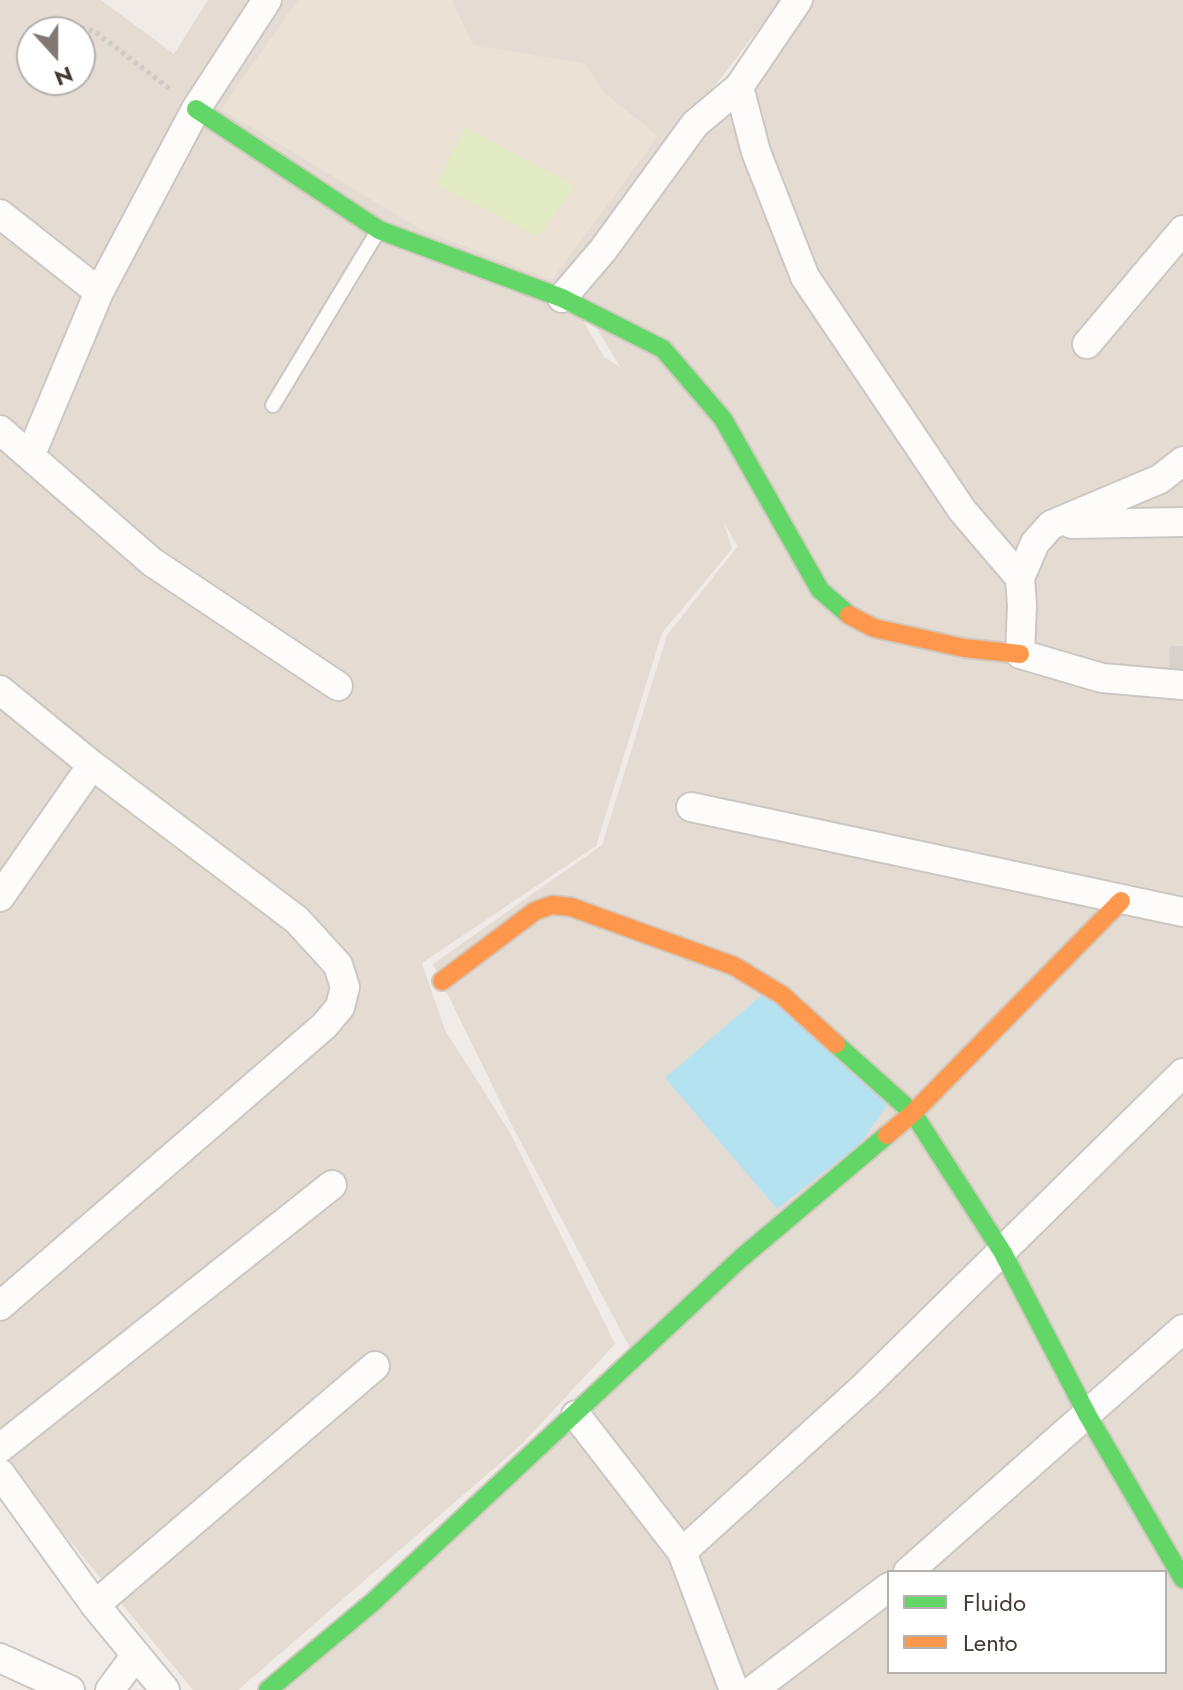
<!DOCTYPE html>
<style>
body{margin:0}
#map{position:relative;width:1183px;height:1690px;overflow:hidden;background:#f0ebe6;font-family:Jost,sans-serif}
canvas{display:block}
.legend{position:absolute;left:887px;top:1570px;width:280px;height:104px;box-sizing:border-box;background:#fff;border:2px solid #b5b1ad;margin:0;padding:10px 14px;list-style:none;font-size:24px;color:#453b33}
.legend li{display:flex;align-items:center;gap:16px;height:40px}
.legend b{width:40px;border:2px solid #b5b1ad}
.north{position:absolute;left:16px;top:16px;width:80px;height:80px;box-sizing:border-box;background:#fff;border:2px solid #b5b1ad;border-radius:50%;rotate:159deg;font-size:22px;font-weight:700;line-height:32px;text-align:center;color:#453b33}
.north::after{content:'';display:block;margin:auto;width:28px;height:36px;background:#817972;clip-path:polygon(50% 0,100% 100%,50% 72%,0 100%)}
</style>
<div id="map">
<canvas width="1183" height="1690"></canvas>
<ul class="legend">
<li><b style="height:10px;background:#63d668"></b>Fluido</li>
<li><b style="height:10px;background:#ff974d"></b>Lento</li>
</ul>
<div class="north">N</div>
</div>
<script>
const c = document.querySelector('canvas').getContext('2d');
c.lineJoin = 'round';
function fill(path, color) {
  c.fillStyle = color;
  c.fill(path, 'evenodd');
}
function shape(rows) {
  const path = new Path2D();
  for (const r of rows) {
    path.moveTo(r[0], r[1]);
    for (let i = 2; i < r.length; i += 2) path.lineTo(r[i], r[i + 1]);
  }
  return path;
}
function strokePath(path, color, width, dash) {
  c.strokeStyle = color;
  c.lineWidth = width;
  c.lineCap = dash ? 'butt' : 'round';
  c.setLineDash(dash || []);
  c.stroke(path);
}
fill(shape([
 [0,0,101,0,174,54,208,0,781,0,562,284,604,357,621,368,577,296,815,0,1183,0,1183,1690,268,1690,638,1363,509,1120,433,964,602,845,667,635,738,546,724,523,732,549,662,633,596,846,422,963,445,1030,509,1131,615,1344,521,1445,238,1690,193,1690,0,1456],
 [32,32,80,32,80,80,32,80],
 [889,1572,1165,1572,1165,1672,889,1672]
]), '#e4dcd3');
fill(shape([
 [298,0,452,0,473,45,586,64,605,93,658,136,552,280,420,229,221,109]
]), '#ebe1d5');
fill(shape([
 [465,127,575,186,538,237,436,184]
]), '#e2ebc4');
fill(shape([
 [776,983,890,1101,860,1144,777,1209,665,1078]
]), '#b4e2f0');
const building = shape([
 [1170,647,1183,647,1183,672,1171,672,1170,647]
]);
fill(building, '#d8d2cd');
strokePath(building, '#d8d2cc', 2);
const lane = shape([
 [273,405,378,231]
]);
const street = shape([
 [798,0,739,87,756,152,805,277,962,510,1020,578],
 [0,214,99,292],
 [562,298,603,250,695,124,739,87],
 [1087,344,1183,230],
 [0,430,152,562,338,686],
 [31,454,99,292,196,109,267,0],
 [1183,461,1160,479,1051,525,1035,543,1020,578,1022,605,1020,654,1102,678,1183,685],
 [1072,524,1183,522],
 [0,690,92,765,297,920,338,965,345,987,340,1007,324,1026,0,1306],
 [691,807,1183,912],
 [0,897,92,765],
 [576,1415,682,1552,734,1690],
 [0,1448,332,1185],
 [0,1473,95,1605,165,1690],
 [682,1552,865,1386,1183,1073],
 [908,1572,1183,1329],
 [95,1605,375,1366],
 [0,1658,70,1690],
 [110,1690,136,1655],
 [753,1690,889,1587]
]);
const fast = shape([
 [196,109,379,230,562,298,663,349,723,419,820,590,849,615],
 [836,1044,913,1113,1003,1253,1088,1416,1183,1579],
 [268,1690,373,1602,740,1259,887,1135]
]);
const slow = shape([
 [849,615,874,628,964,648,1020,654],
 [442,981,535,911,552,905,571,907,734,966,782,995,836,1044],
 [887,1135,913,1113,1121,901]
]);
strokePath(lane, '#ccc7c2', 18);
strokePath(street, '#ccc7c2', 32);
strokePath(fast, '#d1c8be', 22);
strokePath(slow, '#d1c8be', 22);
strokePath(shape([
 [58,21,94,31,170,89]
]), '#cecac6', 5, [4, 4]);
strokePath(lane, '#fdfcfb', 14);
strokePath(street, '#fdfcfb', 28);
strokePath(fast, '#63d668', 18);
strokePath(slow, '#ff974d', 18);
</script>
